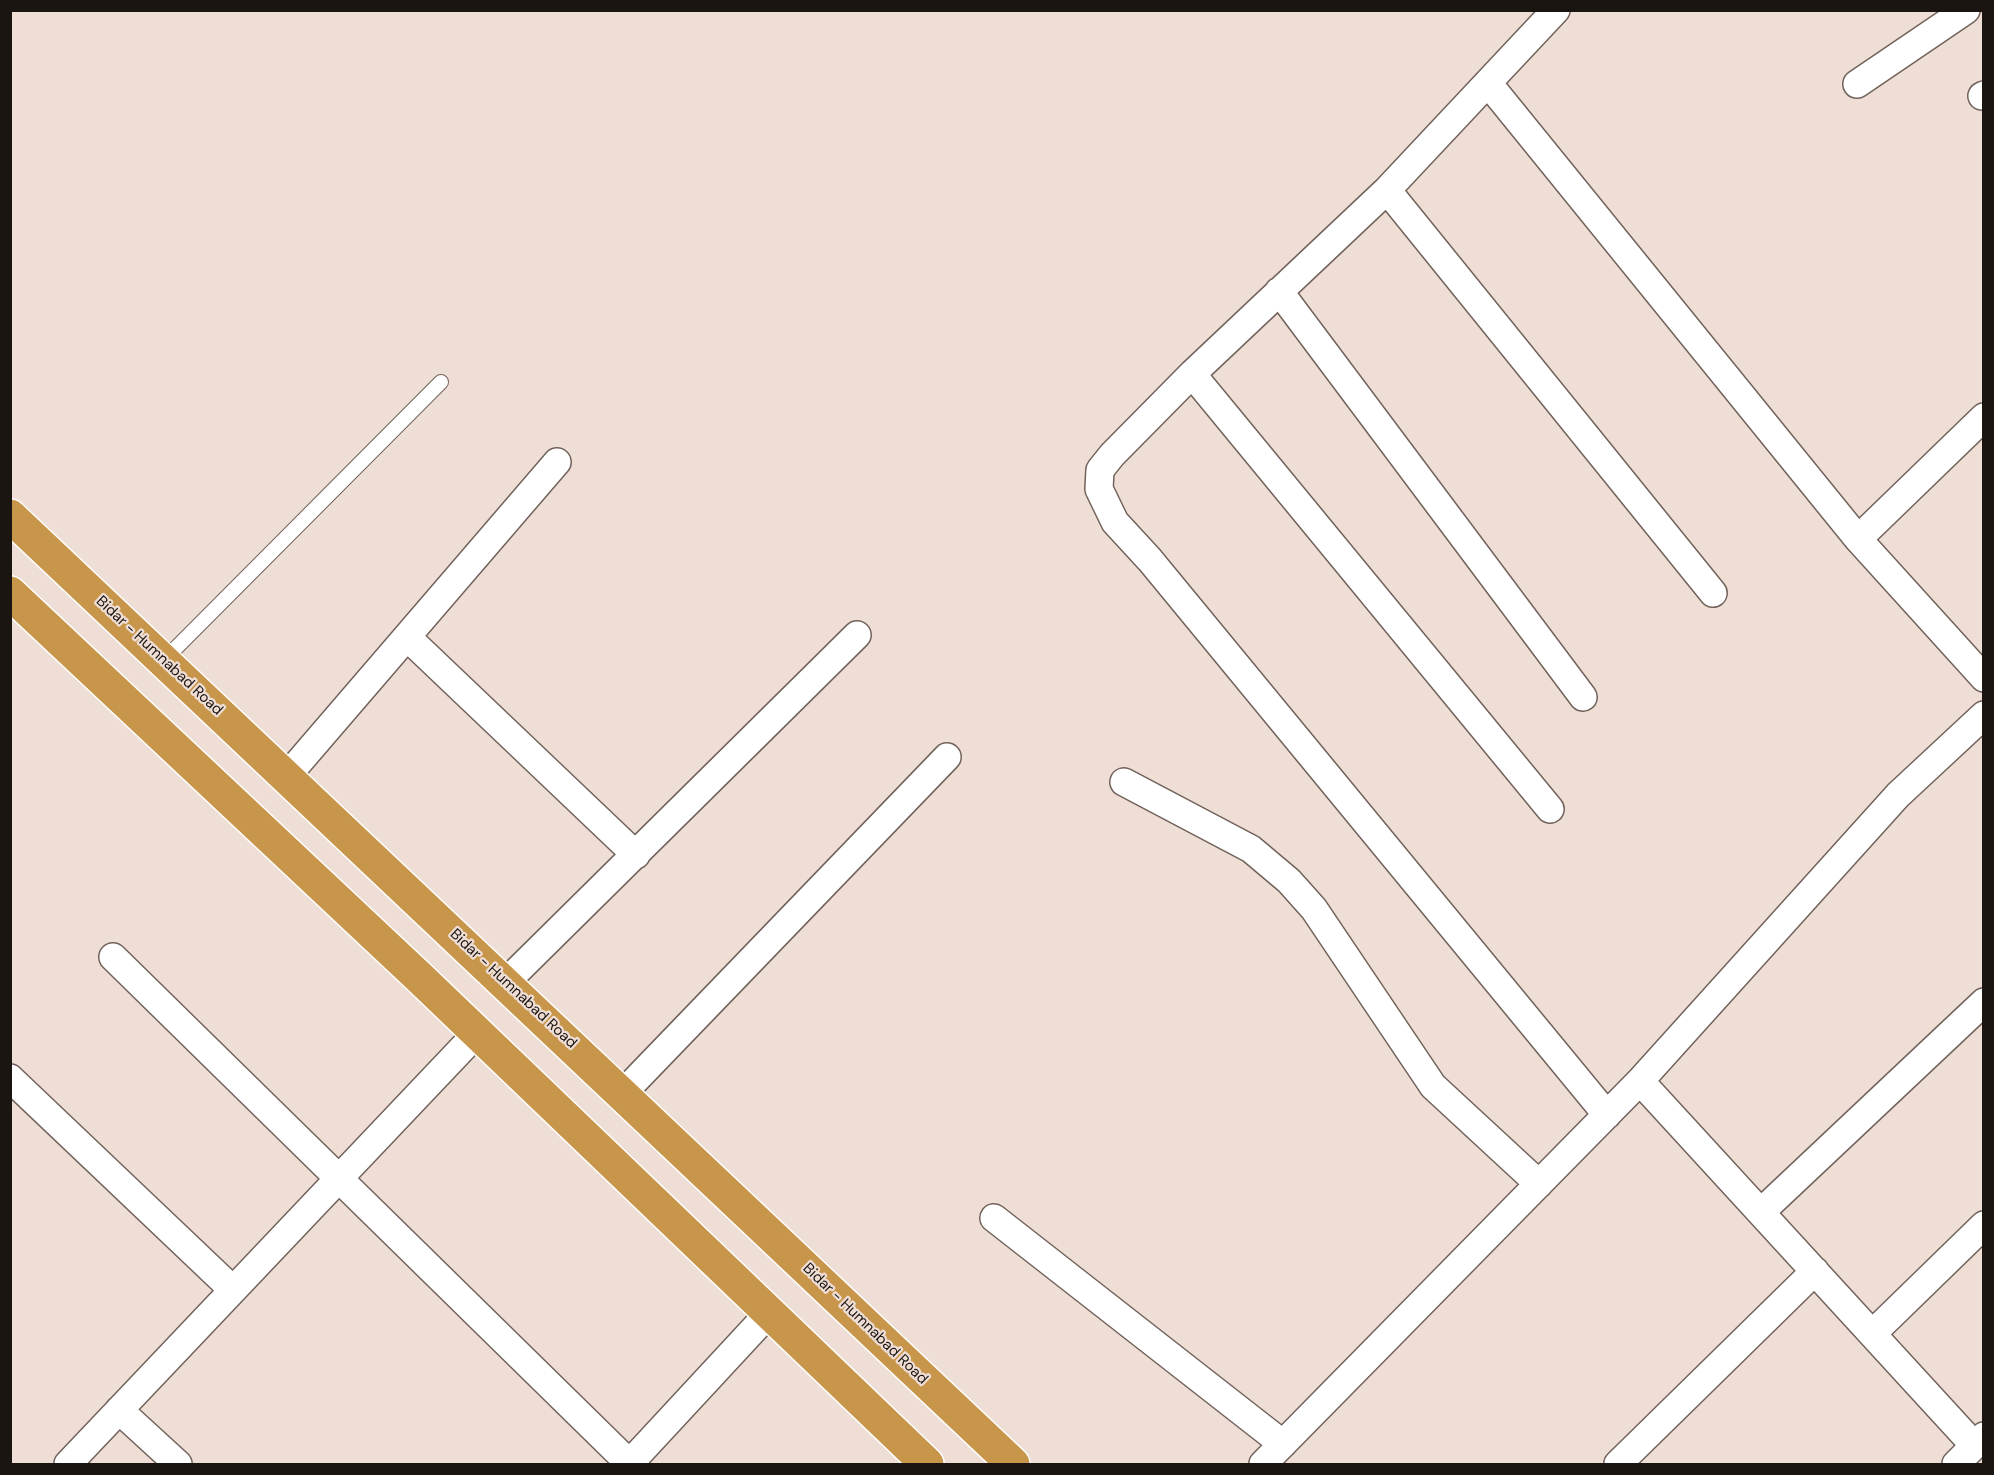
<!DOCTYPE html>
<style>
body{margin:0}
#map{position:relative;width:1994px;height:1475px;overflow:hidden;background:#efded5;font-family:"DM Sans",sans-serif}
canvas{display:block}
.frame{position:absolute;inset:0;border:12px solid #1b1512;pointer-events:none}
</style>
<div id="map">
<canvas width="1994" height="1475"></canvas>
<div class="frame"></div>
</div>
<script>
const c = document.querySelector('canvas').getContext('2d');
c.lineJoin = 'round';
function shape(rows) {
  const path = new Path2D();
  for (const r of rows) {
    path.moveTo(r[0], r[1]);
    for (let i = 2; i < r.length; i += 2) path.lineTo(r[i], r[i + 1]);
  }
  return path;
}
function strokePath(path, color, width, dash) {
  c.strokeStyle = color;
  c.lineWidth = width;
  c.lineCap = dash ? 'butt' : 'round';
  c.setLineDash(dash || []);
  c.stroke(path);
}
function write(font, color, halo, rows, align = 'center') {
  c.font = font + ' "DM Sans",sans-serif';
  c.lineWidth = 4.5;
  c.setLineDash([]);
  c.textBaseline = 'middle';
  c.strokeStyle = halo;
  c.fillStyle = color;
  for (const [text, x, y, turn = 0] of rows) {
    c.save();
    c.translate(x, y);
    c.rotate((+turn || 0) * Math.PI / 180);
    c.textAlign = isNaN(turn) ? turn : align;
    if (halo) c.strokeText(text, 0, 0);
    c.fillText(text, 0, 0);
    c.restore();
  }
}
const service = shape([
 [164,660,441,382]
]);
const minor = shape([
 [1556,10,1387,190,1192,374,1112,455,1100,470,1099,489,1115,522,1150,560,1607,1115],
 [1488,83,1858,539,1984,678],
 [1857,84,1966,10],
 [1982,96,1984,95],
 [1387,190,1713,593],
 [1279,291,1583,697],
 [1192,374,1550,809],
 [1858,539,1984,417],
 [407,637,636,855],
 [287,776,557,462],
 [1124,782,1251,849,1289,881,1314,909,1433,1086,1539,1184],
 [113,957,630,1464],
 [506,982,857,635],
 [10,1078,233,1290],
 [1640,1081,1973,1444],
 [623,1093,947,757],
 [1761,1212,1984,1002],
 [994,1218,1283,1444],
 [1872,1334,1984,1225],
 [119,1410,178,1464],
 [68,1464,477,1033],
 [629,1464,769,1313],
 [1263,1464,1640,1081,1898,795,1984,715],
 [1618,1464,1815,1271],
 [1956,1464,1984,1436]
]);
const trunk = shape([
 [10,516,1013,1464],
 [10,593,420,978,927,1464]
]);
strokePath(service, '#71625b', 16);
strokePath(minor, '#71625b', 30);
strokePath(trunk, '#fff', 36);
strokePath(service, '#fff', 14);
strokePath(minor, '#fff', 27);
strokePath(trunk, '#c8964a', 33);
write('15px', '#1b1512', '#efded5', [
 ["Bidar - Humnabad Road",159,656,43],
 ["Bidar - Humnabad Road",513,989,43],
 ["Bidar - Humnabad Road",865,1324,44]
]);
</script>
